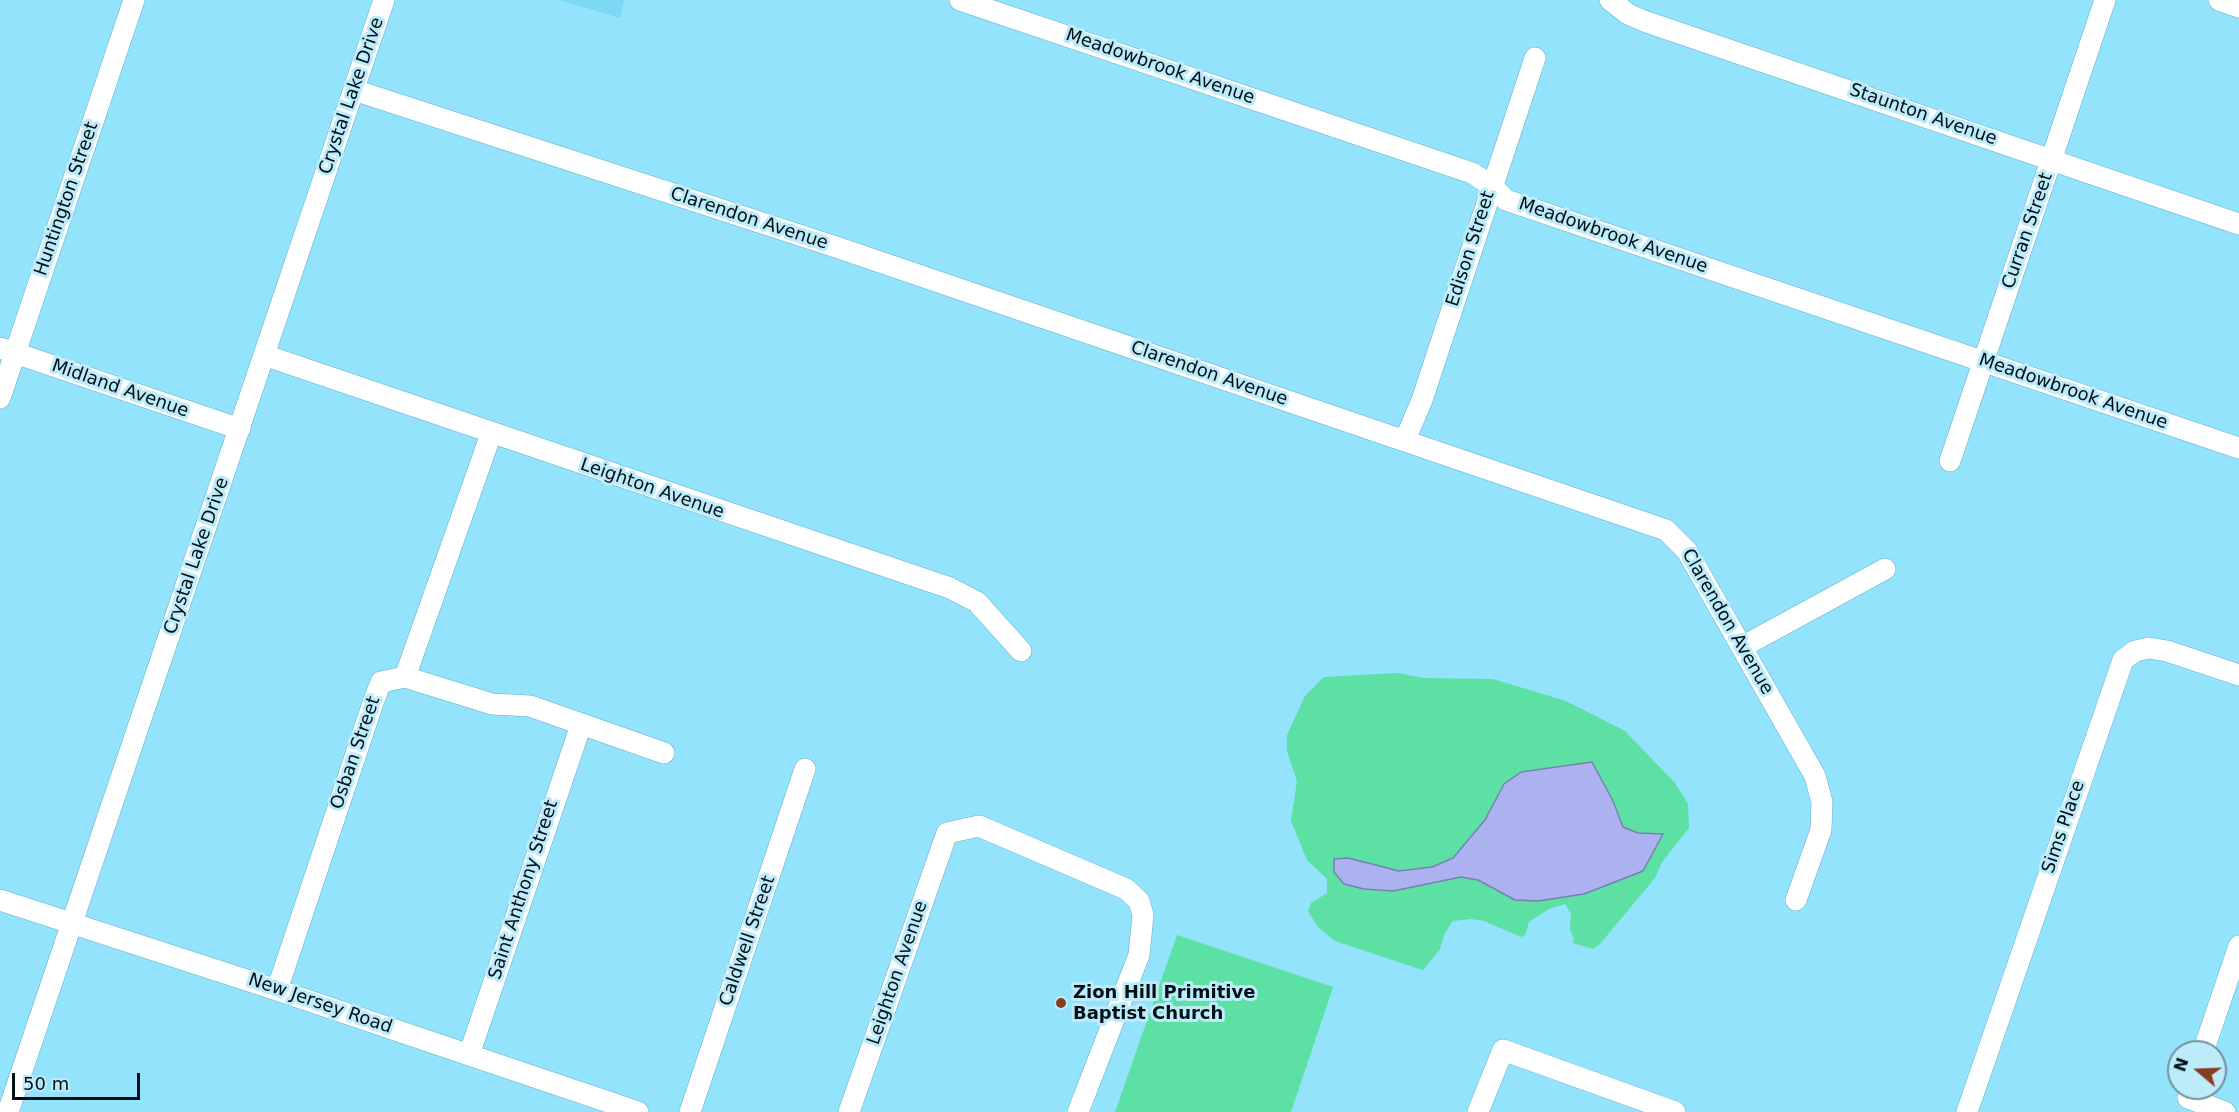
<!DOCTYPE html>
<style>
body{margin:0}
#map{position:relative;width:2239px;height:1112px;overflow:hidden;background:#93e3fd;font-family:"DejaVu Sans",sans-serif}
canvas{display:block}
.north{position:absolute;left:2167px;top:1040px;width:60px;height:60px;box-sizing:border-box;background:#beebfa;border:2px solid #72939f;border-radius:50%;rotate:289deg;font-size:16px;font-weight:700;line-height:24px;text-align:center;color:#001017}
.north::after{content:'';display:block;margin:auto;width:21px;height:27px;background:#863d22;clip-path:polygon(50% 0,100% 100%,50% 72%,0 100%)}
.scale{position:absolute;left:12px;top:1073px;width:128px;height:27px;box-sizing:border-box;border:3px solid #001017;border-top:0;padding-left:8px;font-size:18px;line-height:21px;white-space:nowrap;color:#001017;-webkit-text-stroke:4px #beebfa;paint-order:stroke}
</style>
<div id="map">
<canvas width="2239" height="1112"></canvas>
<div class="north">N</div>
<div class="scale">50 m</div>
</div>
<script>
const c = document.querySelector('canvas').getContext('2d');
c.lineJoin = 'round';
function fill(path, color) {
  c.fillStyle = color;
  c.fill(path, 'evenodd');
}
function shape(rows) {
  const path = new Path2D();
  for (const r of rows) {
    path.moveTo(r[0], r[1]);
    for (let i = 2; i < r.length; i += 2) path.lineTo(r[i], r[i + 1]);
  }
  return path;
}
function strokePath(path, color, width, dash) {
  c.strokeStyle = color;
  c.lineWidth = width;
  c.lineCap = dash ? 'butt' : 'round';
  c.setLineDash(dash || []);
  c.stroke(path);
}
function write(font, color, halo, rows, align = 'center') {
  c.font = font + ' "DejaVu Sans",sans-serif';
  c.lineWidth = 6;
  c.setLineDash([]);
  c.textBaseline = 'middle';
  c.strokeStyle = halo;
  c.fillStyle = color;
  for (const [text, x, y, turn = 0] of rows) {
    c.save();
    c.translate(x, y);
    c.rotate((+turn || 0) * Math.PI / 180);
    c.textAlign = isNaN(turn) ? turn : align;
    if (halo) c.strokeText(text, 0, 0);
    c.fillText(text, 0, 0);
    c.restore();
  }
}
fill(shape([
 [560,0,624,0,620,18]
]), '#7dd8f4');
fill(shape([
 [1397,673,1425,678,1493,679,1566,701,1625,731,1675,783,1688,804,1689,828,1662,862,1655,878,1599,945,1593,949,1573,943,1574,939,1570,930,1571,914,1565,904,1549,909,1529,922,1525,935,1521,937,1484,921,1471,919,1453,921,1445,933,1440,949,1423,970,1335,941,1317,926,1308,911,1311,903,1327,893,1327,879,1307,860,1291,821,1297,781,1287,751,1287,735,1305,696,1324,677],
 [1592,762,1613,801,1623,827,1638,833,1656,833,1584,894,1538,901,1494,890,1478,880,1461,877,1443,881,1334,860,1348,858,1399,871,1432,867,1452,858,1485,820,1504,784,1521,772],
 [1177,935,1333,987,1291,1112,1115,1112]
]), '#5ce0a3');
const water = shape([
 [1592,762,1613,801,1623,827,1638,833,1663,834,1643,871,1584,894,1538,901,1515,900,1478,880,1461,877,1393,891,1364,889,1344,884,1334,872,1334,859,1348,858,1399,871,1432,867,1453,858,1485,820,1504,784,1521,772,1592,762]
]);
fill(water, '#acb2f0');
strokePath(water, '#7881af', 1.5);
const minor = shape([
 [960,0,1472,173,1491,185,1506,200,2239,448],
 [1610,0,1628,14,1644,21,2239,224],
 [2219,0,2239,7],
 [354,90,839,248,1666,530,1687,551,1815,776,1822,802,1821,830,1796,900],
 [0,348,240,429],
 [264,355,950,588,977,602,1021,651],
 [0,398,134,0],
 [1405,440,1422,400,1535,58],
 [1950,461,2105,0],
 [1742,647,1885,569],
 [405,677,492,704,530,706,664,753],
 [0,900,277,990,638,1112],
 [277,990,374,700,381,682,405,677,491,434],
 [2203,1052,2239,946],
 [469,1055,581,725],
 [2188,1098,2225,1112],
 [8,1112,384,0],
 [690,1112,805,769],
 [849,1112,947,833,979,826,1126,889,1139,901,1143,915,1139,955,1078,1112],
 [1478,1112,1503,1050,1675,1112],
 [1967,1112,2123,660,2135,651,2149,648,2167,651,2239,675]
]);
strokePath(minor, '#61b0c9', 22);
strokePath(minor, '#fff', 21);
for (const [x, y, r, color] of [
 [1061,1003,6,"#863d22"]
]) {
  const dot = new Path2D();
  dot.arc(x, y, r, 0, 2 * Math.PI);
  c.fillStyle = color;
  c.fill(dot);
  strokePath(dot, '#beebfa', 2);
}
write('18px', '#001017', '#beebfa', [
 ["Meadowbrook Avenue",1160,67,19],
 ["Crystal Lake Drive",352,96,-71],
 ["Staunton Avenue",1923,115,19],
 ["Huntington Street",67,199,-71],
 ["Clarendon Avenue",749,219,18],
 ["Curran Street",2028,231,-71],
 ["Meadowbrook Avenue",1613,236,19],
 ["Edison Street",1471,249,-72],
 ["Clarendon Avenue",1209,374,19],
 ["Midland Avenue",120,389,19],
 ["Meadowbrook Avenue",2073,392,19],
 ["Leighton Avenue",652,489,19],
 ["Crystal Lake Drive",197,556,-71],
 ["Clarendon Avenue",1727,622,60],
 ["Osban Street",356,753,-71],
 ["Sims Place",2064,827,-71],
 ["Saint Anthony Street",524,890,-72],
 ["Caldwell Street",748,941,-71],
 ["Leighton Avenue",898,973,-71],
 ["New Jersey Road",320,1004,19]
]);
write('bold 18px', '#001017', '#beebfa', [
 ["Zion Hill Primitive",1073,993],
 ["Baptist Church",1073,1014]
], 'left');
</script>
